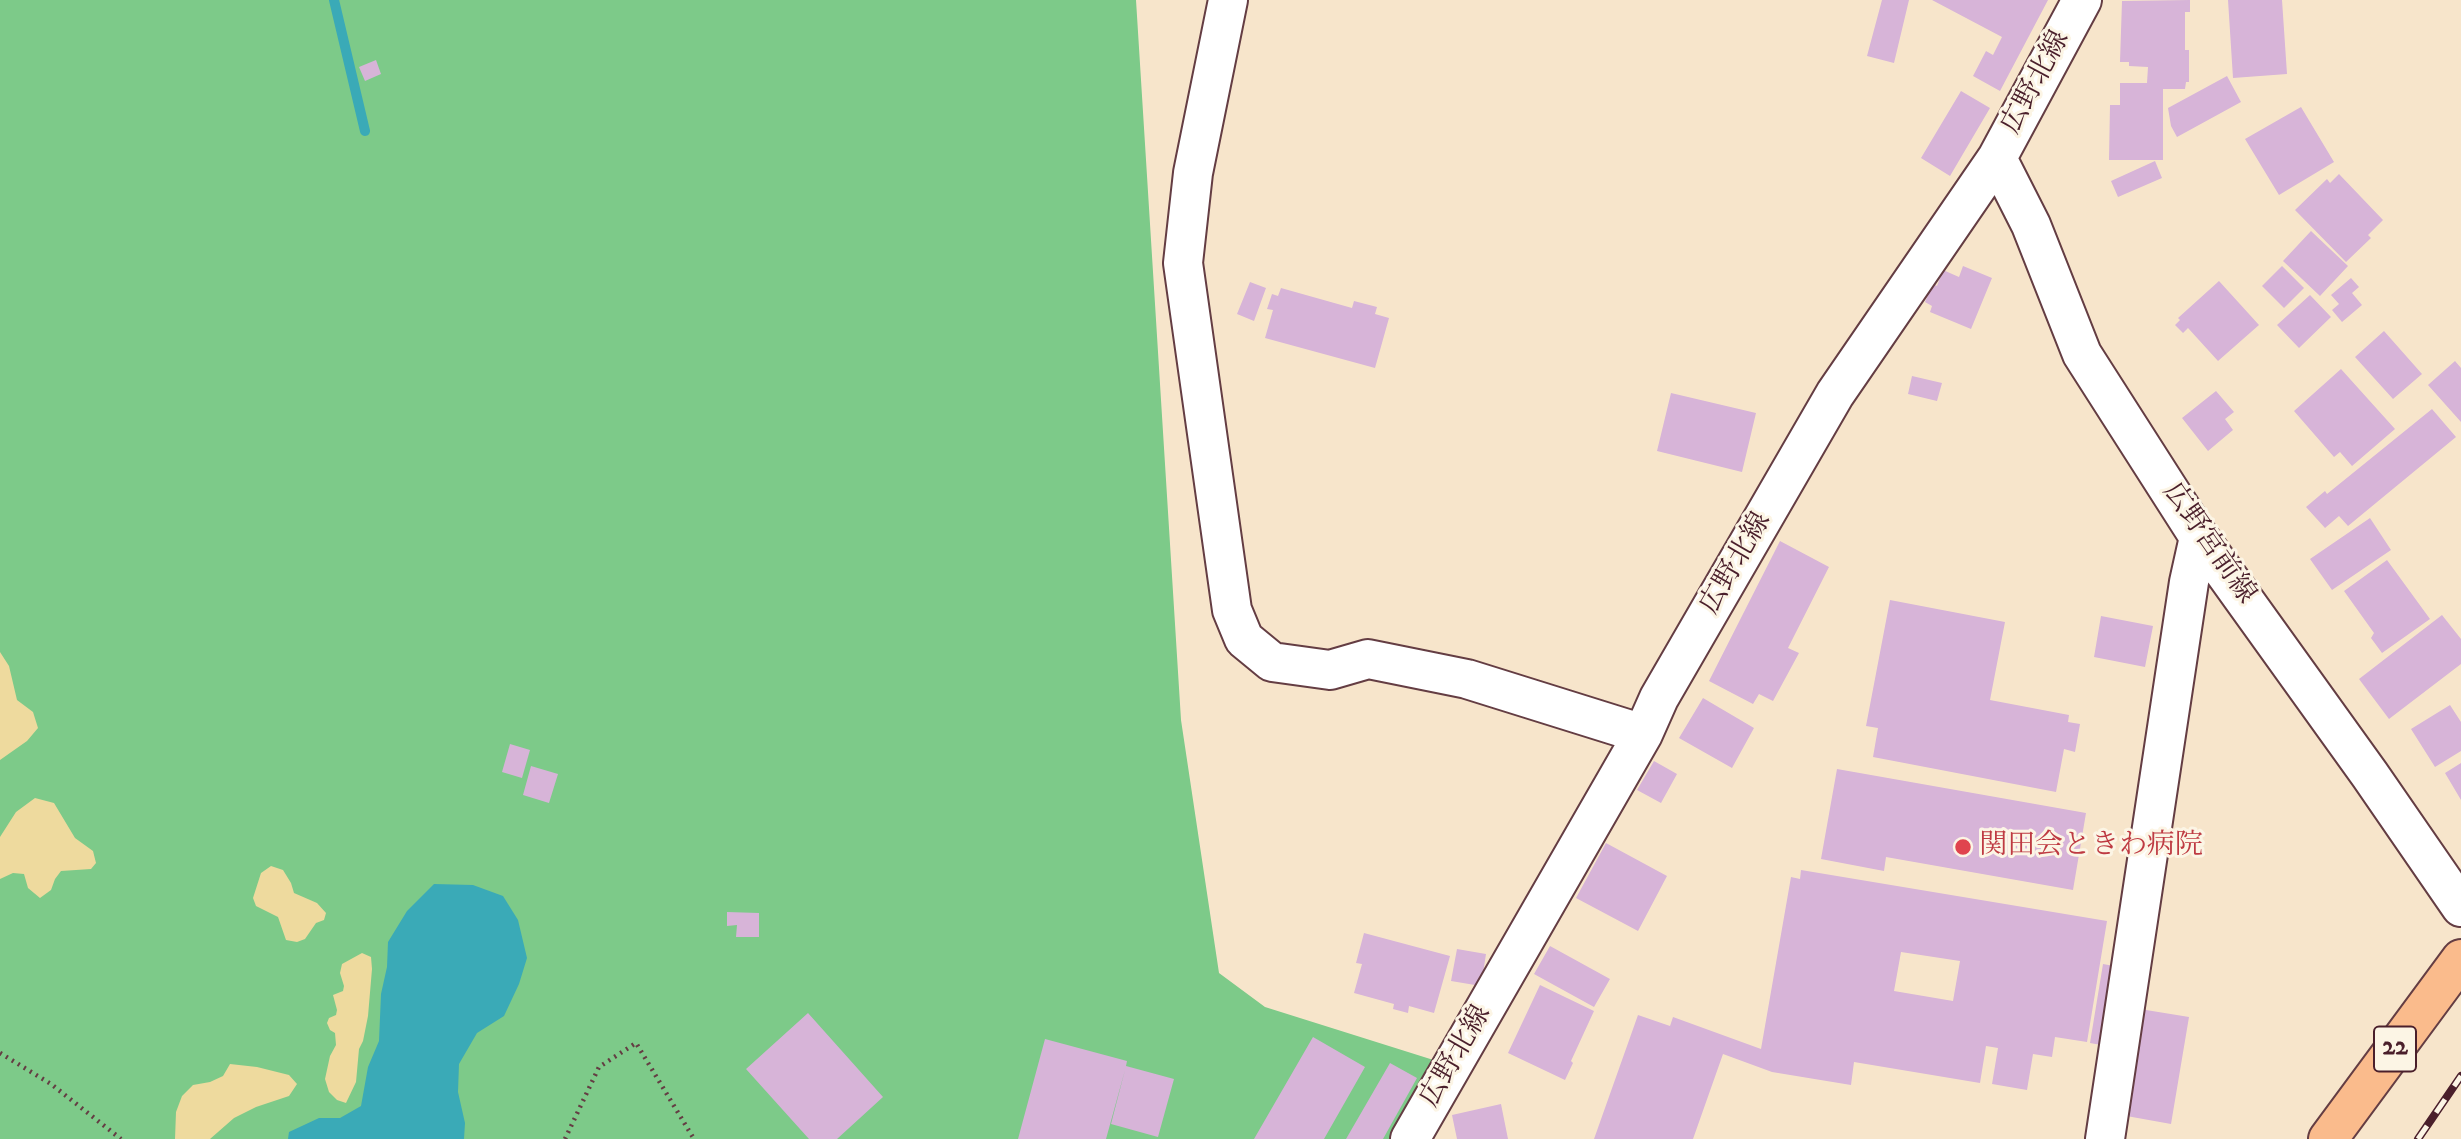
<!DOCTYPE html>
<meta charset="utf-8">
<style>
body{margin:0}
canvas{display:block;background:#f7e5cb}
</style>
<canvas width="2461" height="1139"></canvas>
<script>
const c = document.querySelector('canvas').getContext('2d');
c.lineJoin = 'round';
function fill(path, color) {
  c.fillStyle = color;
  c.fill(path, 'evenodd');
}
function shape(rows) {
  const path = new Path2D();
  for (const r of rows) {
    path.moveTo(r[0], r[1]);
    for (let i = 2; i < r.length; i += 2) path.lineTo(r[i], r[i + 1]);
  }
  return path;
}
function strokePath(path, color, width, dash) {
  c.strokeStyle = color;
  c.lineWidth = width;
  c.lineCap = dash ? 'butt' : 'round';
  c.setLineDash(dash || []);
  c.stroke(path);
}
function write(font, color, halo, rows, align = 'center') {
  c.font = font + ' "IM FELL DW Pica","Noto Serif JP",serif';
  c.lineWidth = 6;
  c.setLineDash([]);
  c.textBaseline = 'middle';
  c.strokeStyle = halo;
  c.fillStyle = color;
  for (const [text, x, y, turn = 0] of rows) {
    c.save();
    c.translate(x, y);
    c.rotate((+turn || 0) * Math.PI / 180);
    c.textAlign = isNaN(turn) ? turn : align;
    if (halo) c.strokeText(text, 0, 0);
    c.fillText(text, 0, 0);
    c.restore();
  }
}
fill(shape([
 [0,0,1136,0,1181,720,1219,973,1265,1007,1443,1063,1400,1139,0,1139]
]), '#7dca89');
fill(shape([
 [0,652,9,666,17,700,33,712,38,728,27,741,0,760],
 [35,798,54,803,75,838,93,851,96,863,91,869,61,871,55,879,51,890,40,898,28,888,24,874,13,873,0,879,0,837,16,812],
 [271,866,283,870,291,883,294,893,317,903,326,913,324,920,316,923,305,939,297,942,286,940,278,917,256,906,253,898,261,873],
 [362,953,371,957,372,969,368,1016,363,1041,359,1049,356,1082,346,1103,337,1100,329,1092,325,1079,330,1056,336,1045,335,1033,330,1030,327,1023,329,1018,336,1015,337,1010,333,995,343,991,344,986,340,973,342,964],
 [230,1064,257,1067,289,1075,297,1084,289,1096,256,1107,234,1118,210,1139,175,1139,176,1112,182,1096,193,1085,210,1082,223,1076]
]), '#eeda9e');
fill(shape([
 [434,884,473,885,503,896,518,920,527,958,519,984,504,1016,477,1033,459,1064,458,1092,465,1123,464,1139,288,1139,289,1132,319,1118,340,1118,361,1106,368,1067,379,1041,381,994,387,967,388,942,407,911]
]), '#3aaab7');
strokePath(shape([
 [334,0,365,131]
]), '#3aaab7', 10);
fill(shape([
 [1882,0,1909,0,1894,63,1867,56],
 [1932,0,2048,0,2000,91,1973,76,1986,51,1993,55,2002,37],
 [2190,0,2190,12,2185,12,2185,50,2189,50,2189,82,2186,82,2185,89,2163,89,2163,160,2109,160,2110,105,2120,105,2120,83,2147,83,2148,67,2129,66,2129,62,2120,62,2122,1],
 [2228,0,2282,0,2287,74,2233,78],
 [376,60,381,74,365,81,359,67],
 [2227,76,2241,102,2177,137,2171,126,2168,108],
 [1961,91,1990,108,1950,176,1921,158],
 [2301,107,2334,162,2279,195,2245,139],
 [2155,161,2162,178,2118,197,2111,181],
 [2339,174,2383,220,2368,235,2371,238,2346,262,2295,210,2327,179,2330,183],
 [2311,231,2348,266,2320,296,2283,261],
 [1963,266,1992,278,1971,329,1930,312,1932,306,1925,302,1933,284,1937,286,1943,270,1959,277],
 [2282,266,2304,288,2284,308,2262,286],
 [2351,278,2359,287,2352,293,2362,305,2342,322,2332,310,2339,304,2331,295],
 [2219,281,2259,325,2218,361,2188,328,2183,333,2175,325,2180,320,2178,318],
 [1250,282,1266,288,1254,321,1237,314],
 [1281,288,1352,308,1354,301,1377,307,1375,314,1389,318,1375,368,1265,338,1273,310,1267,309,1272,294,1278,296],
 [2310,295,2331,317,2299,348,2277,325],
 [2384,331,2422,374,2393,399,2355,357],
 [2455,361,2461,368,2461,422,2428,385],
 [2341,369,2395,429,2352,466,2340,452,2334,457,2294,411],
 [1912,376,1942,383,1937,401,1908,394],
 [2216,391,2234,412,2225,419,2233,430,2208,451,2182,418],
 [1671,393,1756,413,1742,472,1657,451],
 [2432,409,2456,437,2348,526,2339,516,2325,528,2306,507,2325,491,2327,494],
 [2370,518,2391,550,2332,590,2310,559],
 [1780,541,1829,567,1788,648,1799,653,1773,701,1759,694,1753,704,1709,681],
 [2387,560,2430,619,2382,653,2371,638,2374,633,2344,591],
 [1890,600,2005,622,1990,700,2069,715,2068,722,2080,724,2075,752,2064,749,2056,792,1873,757,1878,728,1866,726],
 [2442,615,2461,639,2461,664,2389,719,2359,679],
 [2101,616,2153,626,2145,667,2094,657],
 [1703,698,1754,728,1732,768,1679,738],
 [2450,705,2461,722,2461,751,2435,767,2411,729],
 [510,744,530,750,522,778,502,772],
 [1654,761,1677,774,1661,803,1637,790],
 [2461,763,2461,800,2445,773],
 [531,766,558,774,549,803,523,795],
 [1837,769,2086,813,2073,890,1886,857,1884,871,1821,859],
 [1606,843,1667,876,1638,931,1576,898],
 [1801,870,2107,921,2087,1042,2055,1037,2052,1057,2033,1054,2027,1090,1992,1084,1998,1048,1986,1046,1980,1083,1854,1062,1851,1085,1772,1072,1723,1054,1693,1139,1594,1139,1638,1015,1670,1026,1673,1017,1761,1049,1791,877,1800,879],
 [1901,952,1960,961,1953,1001,1894,991],
 [727,912,759,913,759,937,736,937,737,925,727,926],
 [1364,933,1450,956,1434,1013,1409,1006,1408,1013,1393,1009,1394,1004,1354,993,1362,964,1356,963],
 [1550,946,1610,979,1594,1007,1534,974],
 [1457,949,1486,954,1481,986,1451,981],
 [2103,964,2114,966,2101,1045,2090,1043],
 [1540,985,1594,1011,1571,1061,1573,1063,1565,1080,1508,1053],
 [2140,1009,2189,1017,2171,1124,2121,1115],
 [808,1013,883,1097,837,1139,809,1139,746,1069],
 [1313,1037,1365,1067,1324,1139,1254,1139],
 [1045,1039,1127,1061,1126,1066,1174,1079,1158,1137,1111,1124,1125,1070,1106,1139,1018,1139],
 [1390,1063,1417,1078,1383,1139,1346,1139],
 [1501,1104,1508,1139,1457,1139,1452,1115]
]), '#d7b4d8');
const minor = shape([
 [1228,0,1193,173,1183,263,1232,610,1244,639,1272,662,1330,670,1368,659,1467,679,1643,734],
 [1997,158,2031,225,2082,354,2199,537,2370,775,2461,907],
 [1410,1139,1643,734,1659,698,1835,394,1997,158,2082,0],
 [2105,1139,2189,582,2199,537]
]);
const major = shape([
 [2328,1139,2461,959]
]);
strokePath(minor, '#643d43', 42);
strokePath(major, '#643d43', 42);
strokePath(shape([
 [0,1053,51,1084,121,1139],
 [565,1139,599,1067,636,1043,694,1139]
]), '#643d43', 4.5, [2, 5]);
strokePath(minor, '#fff', 38);
strokePath(major, '#fabb8c', 38);
const rail = shape([
 [2418,1139,2461,1076]
]);
strokePath(rail, '#4a1f2b', 8);
strokePath(rail, '#fcf5e5', 5, [16]);
for (const [x, y, r, color] of [
 [1963,847,9,"#e0444e"]
]) {
  const dot = new Path2D();
  dot.arc(x, y, r, 0, 2 * Math.PI);
  c.fillStyle = color;
  c.fill(dot);
  strokePath(dot, '#fcf5e5', 2.5);
}
for (const [x, y, w] of [
 [2395,1049,42]
]) {
  const box = new Path2D();
  box.roundRect(x - w / 2, y - 22.5, w, 45, 5);
  c.fillStyle = '#fcf5e5';
  c.fill(box);
  strokePath(box, '#4a1f2b', 2);
}
write('bold 26px', '#4a1f2b', null, [
 ["22",2395,1049]
]);
write('28px', '#4a1f2b', '#fcf5e5', [
 ["広野北線",2037,83,-62],
 ["広野宮前線",2208,544,55],
 ["広野北線",1737,564,-60],
 ["広野北線",1457,1057,-60]
]);
write('28px', '#be3a42', '#fcf5e5', [
 ["関田会ときわ病院",1979,847]
], 'left');
</script>
